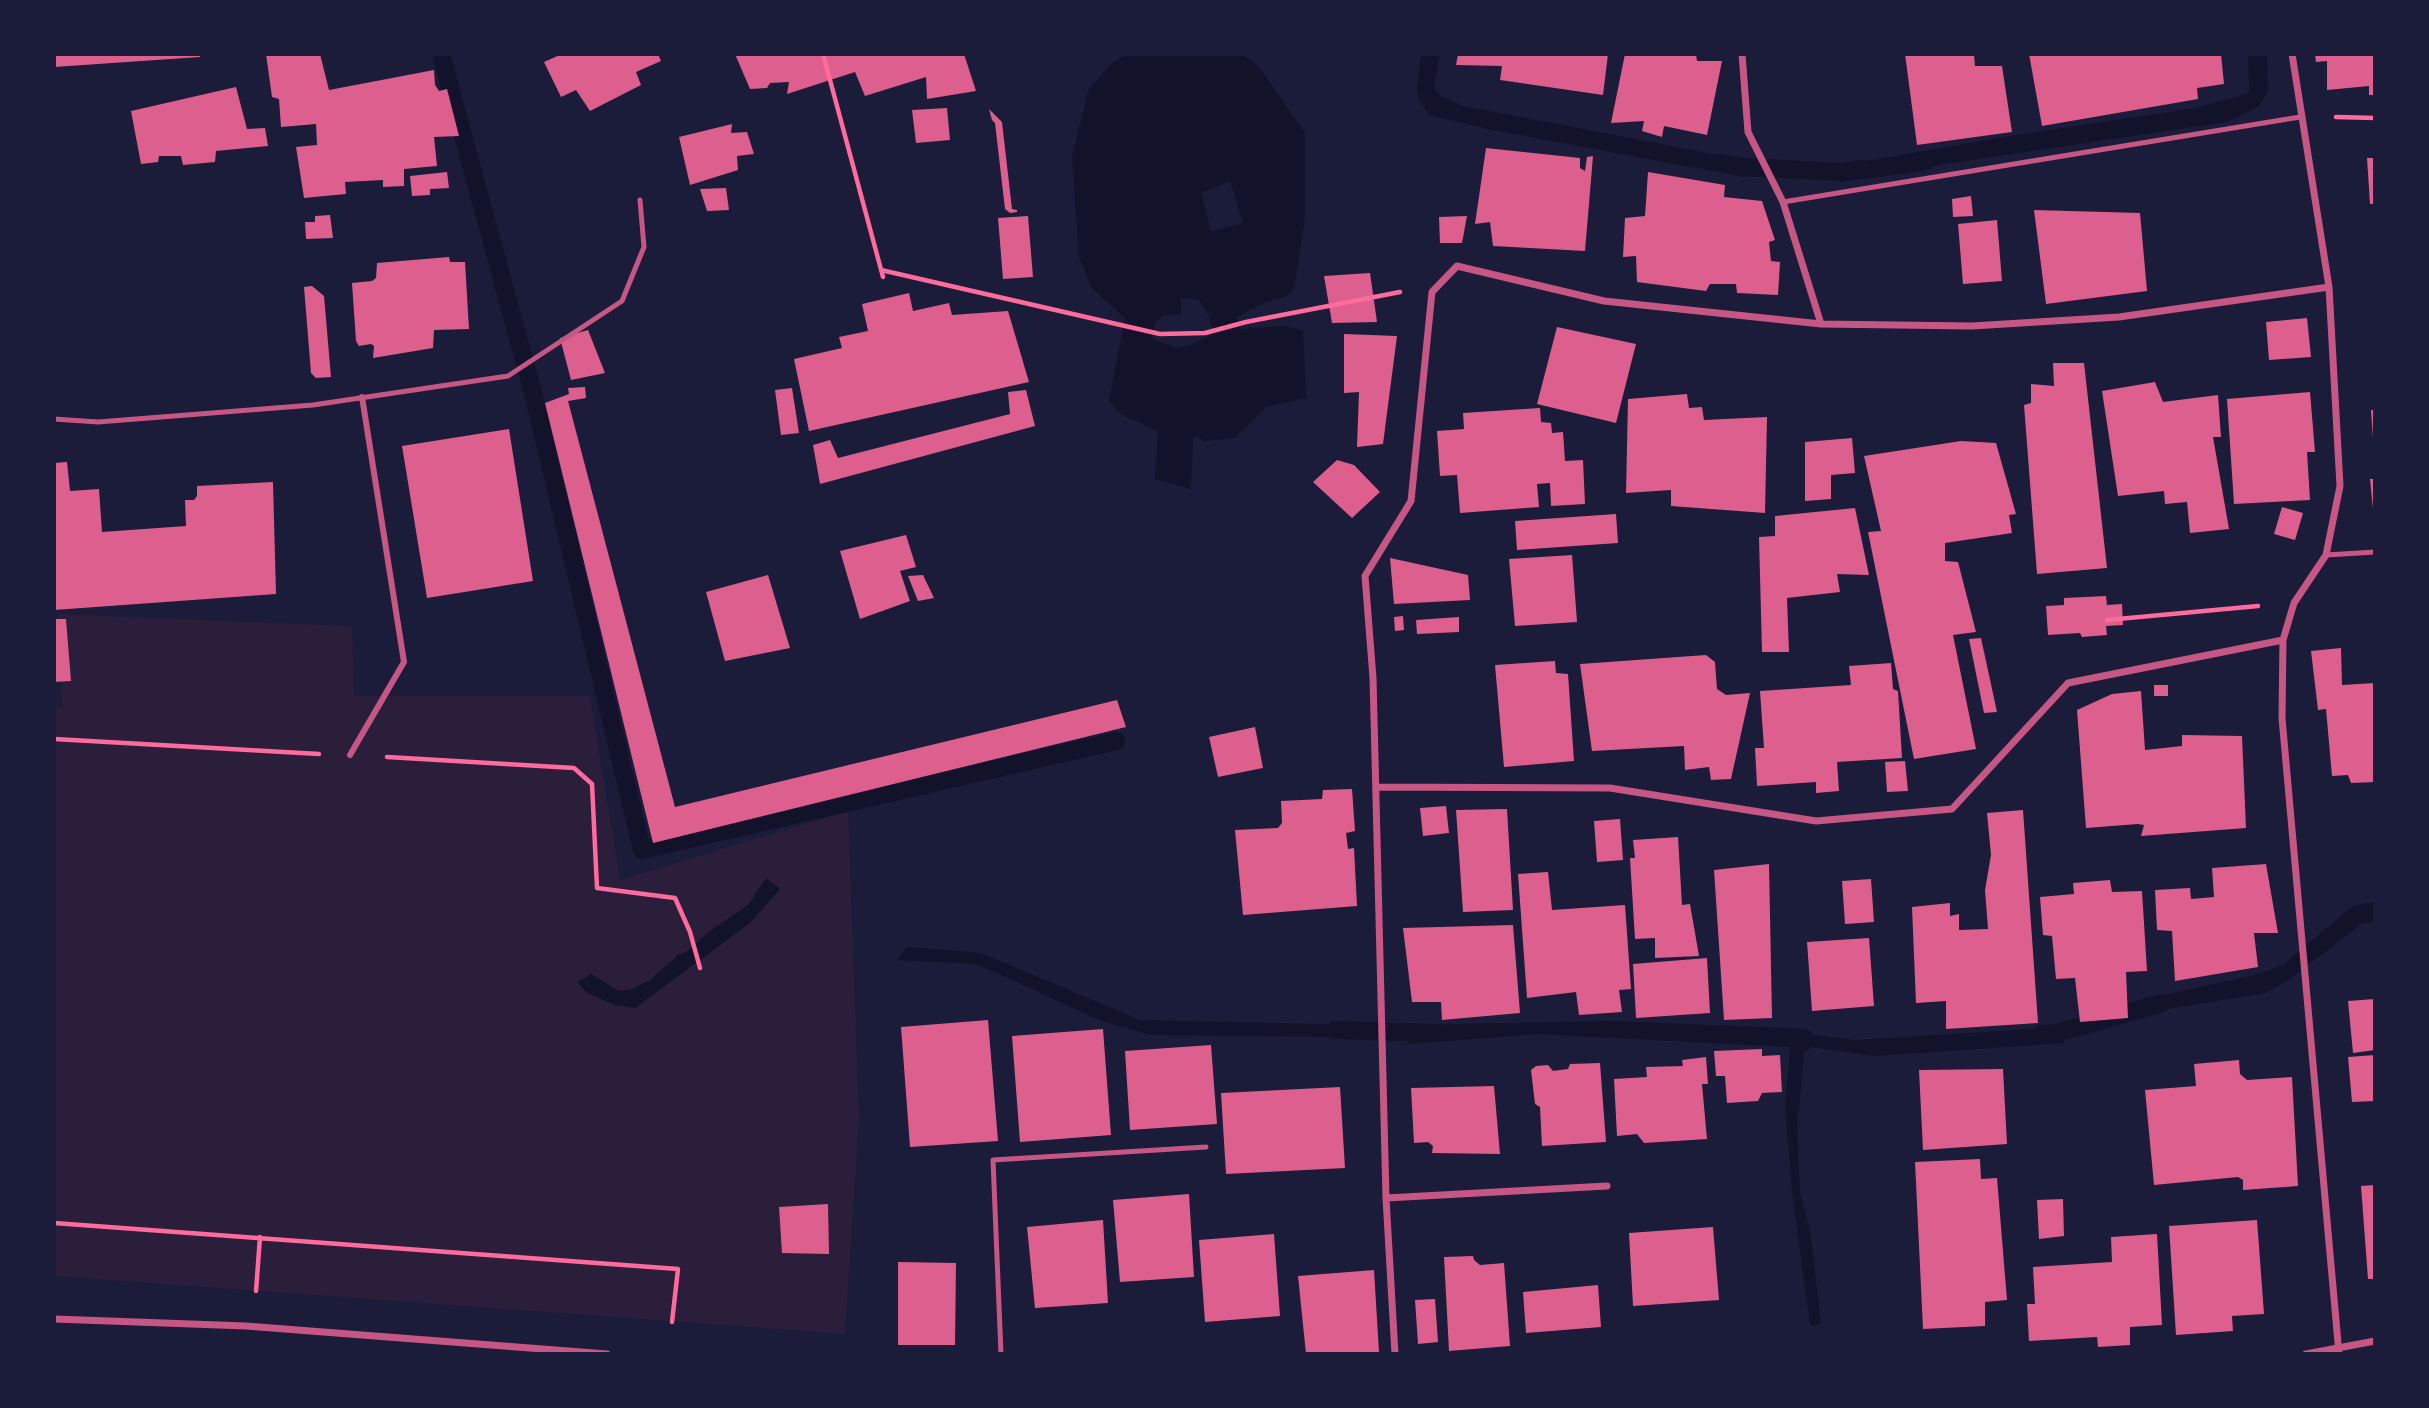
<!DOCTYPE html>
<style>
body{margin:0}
#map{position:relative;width:2429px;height:1408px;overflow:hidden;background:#1b1b3a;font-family:"Open Sans",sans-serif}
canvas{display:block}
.frame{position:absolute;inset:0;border:56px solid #1b1b3a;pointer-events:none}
</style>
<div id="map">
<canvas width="2429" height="1408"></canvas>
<div class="frame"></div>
</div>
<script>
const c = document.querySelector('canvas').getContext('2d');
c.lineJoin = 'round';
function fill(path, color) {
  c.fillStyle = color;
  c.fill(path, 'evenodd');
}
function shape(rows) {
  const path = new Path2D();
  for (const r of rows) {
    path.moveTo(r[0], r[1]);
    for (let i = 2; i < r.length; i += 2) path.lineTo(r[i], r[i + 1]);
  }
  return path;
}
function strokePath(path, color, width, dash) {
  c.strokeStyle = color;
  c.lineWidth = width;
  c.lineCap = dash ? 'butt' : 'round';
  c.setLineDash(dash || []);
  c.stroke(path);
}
fill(shape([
 [58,614,352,626,354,696,590,696,620,880,848,811,859,1117,845,1334,54,1276,54,707,62,706]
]), '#2a1e3b');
fill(shape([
 [1126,54,1242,54,1259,67,1305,133,1305,218,1294,288,1287,296,1261,304,1237,317,1241,329,1286,326,1303,331,1306,398,1266,407,1235,438,1203,441,1198,436,1193,438,1191,489,1155,479,1158,431,1122,415,1109,401,1125,318,1092,288,1079,257,1072,157,1089,89,1110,65],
 [1230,181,1243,223,1211,231,1201,193],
 [1181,298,1199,300,1208,314,1214,333,1193,344,1176,348,1151,338,1156,322,1164,315,1181,314],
 [1421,54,1440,54,1434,88,1441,96,1463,106,1744,160,1745,177,1493,130,1429,115,1419,100,1417,89],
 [2248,54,2267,54,2268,91,2258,107,2226,122,1938,165,1924,171,1839,182,1837,166,2017,135,2195,108,2249,93],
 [766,878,780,889,750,923,635,1008,615,1005,587,993,577,982,591,974,619,991,630,990,650,980,678,955,686,952,711,930,748,905],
 [2375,902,2375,922,2361,924,2290,979,2265,993,2143,1013,2137,1001,2260,974,2284,964,2353,906],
 [907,947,981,953,1140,1020,1355,1025,1356,1037,1152,1035,1104,1022,977,964,897,960],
 [1616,1021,1808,1029,1813,1035,1857,1040,2065,1027,2064,1043,1874,1056,1811,1047,1804,1053,1799,1111,1797,1117,1800,1193,1810,1230,1821,1324,1810,1326,1792,1190,1785,1108,1790,1047,1538,1034,1408,1044,1408,1025]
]), '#12122b');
strokePath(shape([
 [441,54,533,393,642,850,1116,741],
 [1721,163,1743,167,1842,172,1861,169],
 [1335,1030,1432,1033],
 [2041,1034,2057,1033,2162,1003]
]), '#12122b', 18);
fill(shape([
 [54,54,200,54,200,57,54,67],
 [266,54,320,54,329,90,434,70,435,85,439,91,447,89,459,136,434,137,437,166,404,169,404,186,383,187,383,180,345,182,346,194,304,198,296,147,317,145,316,124,281,127,279,99,272,97],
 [562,54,658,54,661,61,636,72,641,85,590,111,576,90,561,97,544,62],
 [735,54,964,54,976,91,927,99,926,77,865,96,855,72,787,94,789,82,770,83,767,88,750,89],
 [1458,54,1608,54,1603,95,1500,80,1502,66,1456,65],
 [1625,54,1696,54,1697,61,1722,61,1707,135,1664,126,1662,137,1642,131,1644,121,1611,123],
 [1905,54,1974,54,1975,66,2002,66,2012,132,1917,145],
 [2029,54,2221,54,2224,84,2197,88,2198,99,2042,126],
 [2315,54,2375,54,2375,95,2369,95,2369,86,2327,90,2327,61,2316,62],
 [236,87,247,129,265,128,268,146,216,151,215,162,183,165,181,156,159,156,158,162,141,164,131,111],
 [947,108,950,140,916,143,912,110],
 [989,109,1002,122,1012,209,1017,210,1017,212,1010,213,1005,209,995,123,992,120],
 [732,124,731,133,747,132,754,154,737,156,738,170,690,185,679,137],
 [1486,148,1580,158,1580,168,1585,171,1587,157,1593,156,1585,251,1493,246,1490,222,1475,224],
 [2367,158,2375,158,2375,204,2370,204],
 [447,172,449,188,430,189,430,195,412,196,410,176],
 [1648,172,1725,185,1724,197,1762,201,1775,240,1769,242,1771,261,1780,262,1778,295,1737,293,1736,284,1710,284,1706,291,1637,282,1636,256,1623,257,1625,218,1645,216],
 [726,188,729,210,707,211,700,189],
 [1971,196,1973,216,1953,217,1952,199],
 [2034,210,2140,213,2147,291,2046,304],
 [330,215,333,238,306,239,305,222,315,222,315,216],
 [1028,216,1033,277,1003,279,998,218],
 [1467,216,1462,243,1440,243,1439,217],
 [1997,220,2002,281,1963,284,1958,224],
 [449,257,450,262,465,262,469,329,434,330,433,348,373,358,374,346,371,344,359,346,356,341,352,283,372,281,376,278,377,263],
 [1370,273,1377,322,1332,323,1324,276],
 [312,286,324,296,331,377,316,378,311,373,304,287],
 [909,293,913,311,949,303,952,315,1008,311,1029,382,809,431,794,359,842,348,839,337,868,331,862,304],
 [2307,318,2311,357,2269,360,2266,322],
 [1557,327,1636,344,1616,423,1537,404],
 [588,330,605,373,571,380,560,338],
 [1344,334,1397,336,1383,444,1357,447,1359,392,1344,393],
 [2053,363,2084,363,2107,568,2037,574,2024,405,2031,403,2031,384,2054,386],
 [2155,382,2163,402,2218,395,2221,437,2213,437,2229,529,2190,533,2187,502,2165,504,2164,491,2118,496,2102,391],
 [585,387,586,398,568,401,675,807,1117,700,1126,727,653,843,545,403,569,394,568,388],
 [792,388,799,433,781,435,775,390],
 [1026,390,1035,426,820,484,813,445,830,440,838,458,1010,414,1008,392],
 [2310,392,2315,452,2307,452,2310,500,2234,504,2227,399],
 [1687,394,1689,408,1702,407,1704,420,1767,417,1765,513,1671,506,1671,490,1626,493,1628,399],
 [1540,408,1541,422,1551,423,1552,433,1563,432,1565,461,1583,460,1585,504,1551,506,1550,483,1537,484,1539,507,1460,513,1457,475,1440,476,1437,431,1464,429,1463,413],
 [2371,410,2375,410,2375,438,2373,438],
 [509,429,533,581,427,598,402,446],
 [1852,438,1855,473,1831,475,1831,499,1805,501,1805,442],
 [1961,441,1996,443,2016,514,2009,515,2012,533,1945,543,1945,561,1958,562,1976,632,1953,635,1976,749,1914,759,1868,532,1881,531,1864,456],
 [1337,460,1354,465,1380,492,1352,518,1313,482],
 [67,462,70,491,99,489,102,532,186,526,185,500,194,500,197,496,197,486,273,482,276,594,54,610,54,463],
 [2370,479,2375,479,2375,508,2373,509],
 [2282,507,2303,513,2295,540,2274,534],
 [1855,508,1869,575,1837,574,1840,592,1787,598,1789,652,1762,652,1759,537,1775,536,1775,516],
 [1616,514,1618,543,1517,550,1515,521],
 [906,535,916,567,900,571,910,601,860,619,840,551],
 [1572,555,1577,622,1515,626,1509,559],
 [1390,558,1468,575,1470,600,1394,604],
 [768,575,790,648,725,661,706,592],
 [923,575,934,598,918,601,908,576],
 [2106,596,2107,605,2122,604,2123,625,2106,626,2107,635,2082,637,2080,633,2048,635,2046,606,2064,605,2064,598],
 [1403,616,1404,630,1395,631,1394,617],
 [1459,617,1459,632,1417,634,1416,620],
 [54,619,66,619,71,681,54,682],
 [1981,638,1997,712,1984,713,1969,639],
 [2341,648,2342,685,2375,683,2375,782,2351,783,2348,775,2332,776,2326,709,2318,710,2311,651],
 [1706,655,1715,662,1717,689,1726,695,1750,693,1731,779,1711,780,1709,767,1685,770,1684,746,1592,751,1580,664],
 [1555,661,1556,673,1568,674,1574,761,1504,767,1495,665],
 [1891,663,1893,689,1898,691,1902,758,1837,762,1839,791,1816,793,1816,782,1757,786,1755,748,1764,748,1760,691,1851,685,1849,666],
 [2154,685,2168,685,2168,696,2154,696],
 [2141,691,2145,750,2182,746,2182,735,2242,736,2246,828,2141,836,2144,825,2138,824,2086,828,2077,710,2112,694],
 [1255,727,1263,768,1218,777,1209,737],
 [1905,761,1908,791,1887,792,1885,762],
 [1352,789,1355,831,1346,833,1348,849,1354,848,1357,906,1243,915,1235,830,1278,828,1282,823,1281,801,1322,799,1323,790],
 [1446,806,1449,833,1423,836,1420,808],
 [1507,809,1513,910,1463,912,1456,810],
 [2023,810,2038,1023,1946,1029,1946,1001,1916,1003,1912,907,1950,903,1950,916,1959,914,1959,930,1988,929,1985,890,1991,855,1987,813],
 [1620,819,1623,860,1597,862,1594,821],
 [1678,837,1682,905,1690,904,1699,956,1655,958,1655,938,1635,939,1630,858,1635,858,1633,840],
 [1769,864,1772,1018,1724,1020,1714,870],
 [2266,864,2278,933,2254,933,2258,967,2175,981,2172,931,2157,930,2155,890,2190,888,2191,899,2214,897,2212,868],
 [1548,872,1552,910,1625,905,1631,989,1619,990,1622,1012,1579,1015,1576,992,1527,998,1518,874],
 [1871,879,1874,922,1845,924,1842,881],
 [2110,880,2112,892,2142,891,2147,971,2126,972,2128,1018,2080,1022,2075,978,2056,979,2052,936,2043,935,2040,897,2074,894,2073,883],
 [1513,925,1520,1013,1442,1020,1441,1002,1412,1002,1403,928],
 [1869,938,1874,1006,1812,1011,1807,942],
 [1707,958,1710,1013,1636,1018,1633,964],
 [2375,999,2375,1050,2353,1053,2348,1001],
 [988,1020,998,1141,910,1147,901,1027],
 [1103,1029,1111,1135,1020,1142,1012,1036],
 [1211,1045,1217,1124,1130,1130,1125,1051],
 [1762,1049,1762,1056,1780,1055,1782,1092,1762,1093,1758,1101,1727,1103,1725,1076,1716,1076,1714,1051],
 [2375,1055,2375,1101,2352,1102,2348,1057],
 [1706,1057,1708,1084,1702,1084,1707,1139,1644,1143,1637,1134,1617,1136,1614,1079,1647,1077,1646,1067,1683,1066,1682,1060],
 [2239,1060,2240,1074,2247,1080,2292,1077,2298,1186,2243,1190,2243,1180,2238,1177,2154,1185,2145,1090,2196,1086,2194,1064],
 [1600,1063,1606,1142,1542,1146,1540,1107,1535,1104,1531,1070,1536,1066,1548,1065,1553,1071,1568,1069,1570,1064],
 [2003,1069,2007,1144,1923,1150,1919,1070],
 [1494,1086,1500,1154,1432,1153,1433,1146,1428,1142,1414,1143,1411,1088],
 [1340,1087,1345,1168,1226,1174,1221,1093],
 [1980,1159,1981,1179,1997,1178,2007,1300,1985,1302,1985,1326,1923,1329,1915,1162],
 [2375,1185,2375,1279,2368,1279,2361,1186],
 [1189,1194,1194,1277,1120,1282,1113,1200],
 [2063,1199,2064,1236,2039,1239,2037,1200],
 [828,1204,829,1254,782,1253,779,1207],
 [1103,1220,1108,1303,1035,1308,1027,1227],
 [2257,1220,2264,1314,2232,1316,2233,1331,2176,1335,2169,1226],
 [1713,1227,1719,1300,1633,1306,1629,1233],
 [1274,1234,1280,1316,1205,1322,1199,1240],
 [2157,1234,2162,1325,2130,1327,2130,1345,2098,1347,2097,1337,2029,1341,2027,1304,2035,1304,2033,1267,2112,1262,2111,1237],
 [1473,1256,1474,1260,1480,1265,1504,1263,1510,1346,1449,1351,1444,1257],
 [898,1262,956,1263,955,1345,898,1345],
 [1374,1270,1379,1352,1306,1354,1298,1276],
 [1598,1285,1601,1327,1526,1333,1523,1292],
 [1435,1299,1438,1342,1418,1344,1415,1300]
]), '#dd5f8e');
strokePath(shape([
 [823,54,883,277],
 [2336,117,2375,118],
 [881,270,1160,334,1205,333,1246,322,1400,292],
 [2107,620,2258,606],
 [54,739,319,754],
 [387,757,574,768,592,784,597,888,675,898,690,932,700,968],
 [54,1223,678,1269,672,1322],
 [256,1291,260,1237]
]), '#ff6b9d', 4.5);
strokePath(shape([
 [1783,202,2300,117],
 [54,419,98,422,313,405,508,376,622,301,644,247,640,200],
 [2326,555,2375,552],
 [1001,1354,993,1160,1206,1147]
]), '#c65784', 5);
strokePath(shape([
 [350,755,404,662,362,397]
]), '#c65784', 6);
strokePath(shape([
 [1742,54,1748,132,1783,202,1821,324],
 [2292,54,2329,287,2340,486,2326,555,2294,603,2283,640,2282,718,2339,1354],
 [1377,787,1610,788,1816,821,1952,809,2068,683,2283,640],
 [1386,1198,1607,1186],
 [54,1319,246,1326,607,1354],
 [1395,1354,1386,1198,1373,678,1365,576,1411,501,1432,292,1457,266,1604,301,1821,324,1972,326,2119,317,2329,287],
 [2306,1354,2375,1341]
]), '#c65784', 7);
</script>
